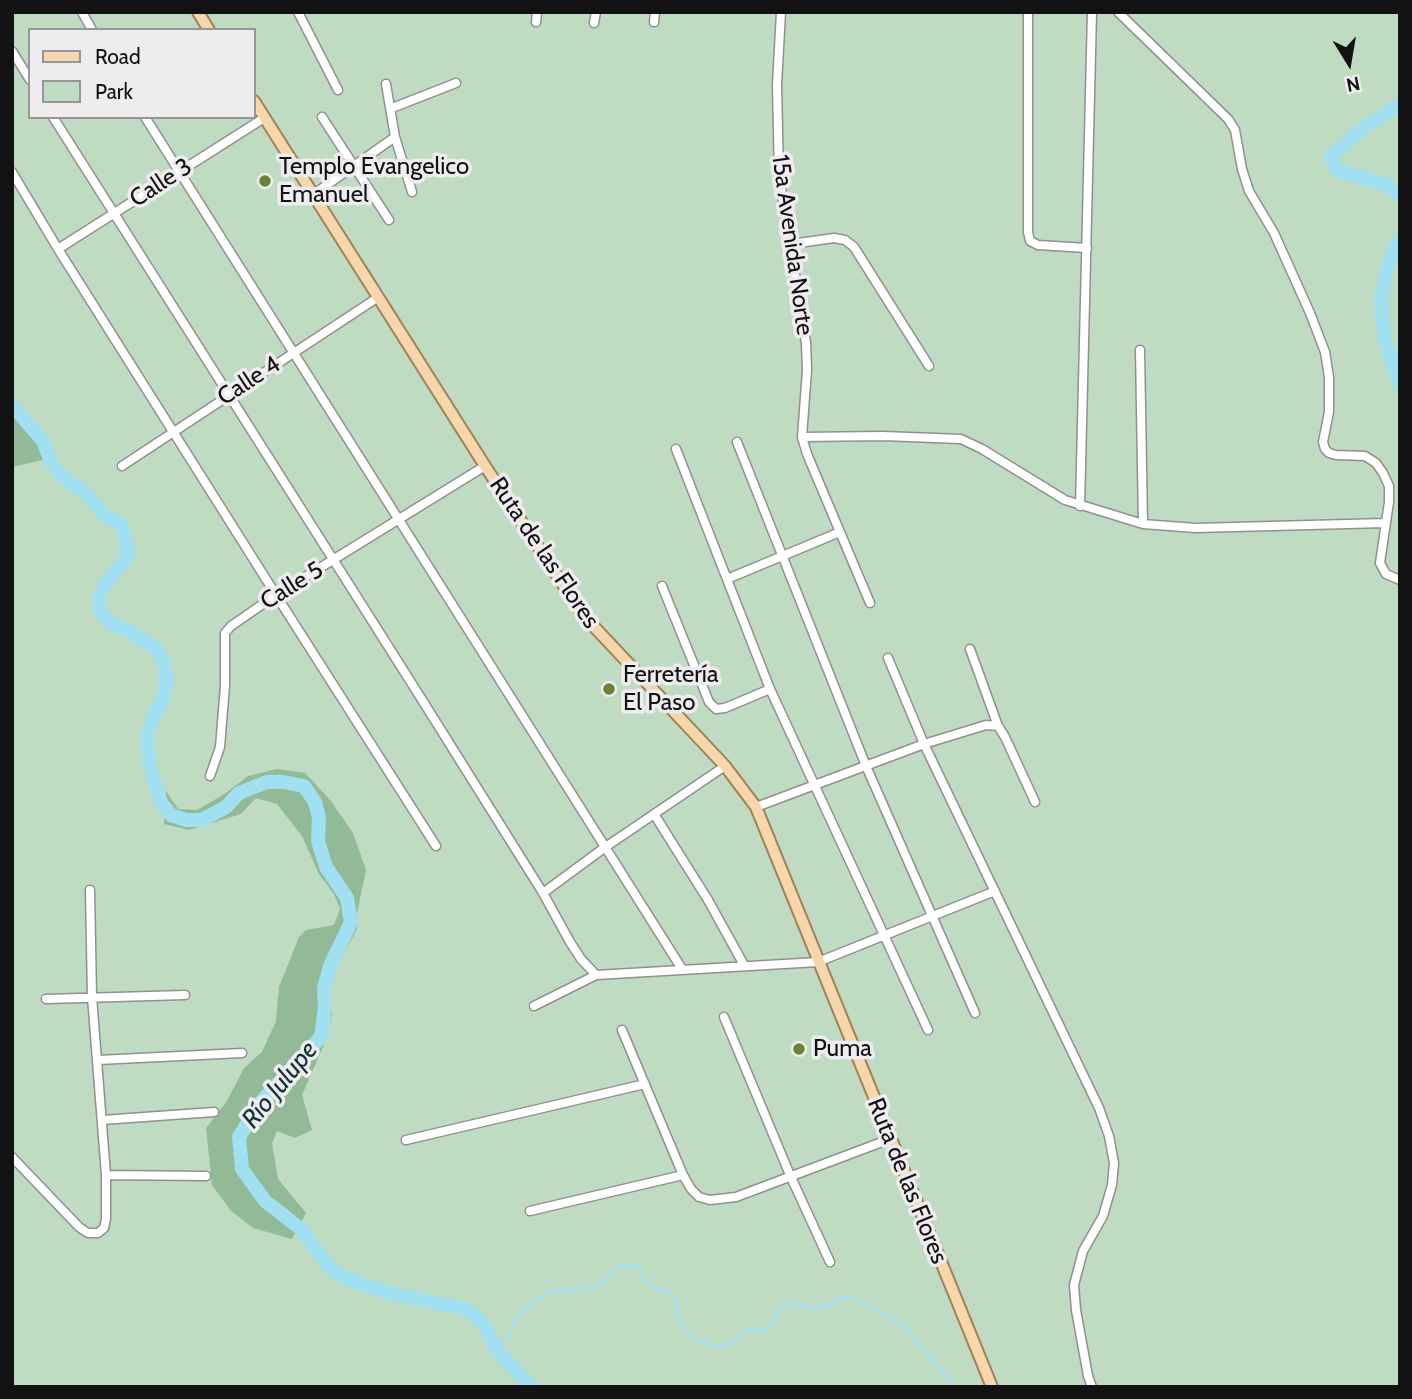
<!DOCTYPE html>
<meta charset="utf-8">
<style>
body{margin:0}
#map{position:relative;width:1412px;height:1399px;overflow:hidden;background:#eeecef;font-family:Cabin,sans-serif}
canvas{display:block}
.frame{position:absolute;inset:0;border:14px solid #131213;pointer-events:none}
.legend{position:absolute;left:28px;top:28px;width:228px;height:91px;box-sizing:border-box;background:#eeecef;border:2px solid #969597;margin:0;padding:9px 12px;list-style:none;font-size:21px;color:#131213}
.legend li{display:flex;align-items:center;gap:14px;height:35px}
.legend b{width:35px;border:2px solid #969597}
.north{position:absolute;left:1314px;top:28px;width:70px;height:70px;-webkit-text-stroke:5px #eeecef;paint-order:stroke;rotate:169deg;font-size:19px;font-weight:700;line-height:28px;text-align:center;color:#131213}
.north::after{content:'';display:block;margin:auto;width:24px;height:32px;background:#131213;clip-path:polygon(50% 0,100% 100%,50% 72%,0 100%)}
</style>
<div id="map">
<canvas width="1412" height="1399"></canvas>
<div class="frame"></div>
<ul class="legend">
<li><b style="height:9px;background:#f6d7ad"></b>Road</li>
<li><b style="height:19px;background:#bfdbc1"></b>Park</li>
</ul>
<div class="north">N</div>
</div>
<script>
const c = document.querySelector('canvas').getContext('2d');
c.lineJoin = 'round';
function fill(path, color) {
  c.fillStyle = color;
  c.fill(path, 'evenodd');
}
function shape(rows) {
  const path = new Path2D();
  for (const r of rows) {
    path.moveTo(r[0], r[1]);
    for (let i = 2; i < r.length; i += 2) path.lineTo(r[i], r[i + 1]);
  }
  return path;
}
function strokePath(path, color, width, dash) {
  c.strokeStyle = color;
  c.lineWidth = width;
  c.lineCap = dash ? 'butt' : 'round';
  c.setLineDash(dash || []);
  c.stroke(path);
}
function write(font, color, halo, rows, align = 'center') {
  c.font = font + ' Cabin,sans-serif';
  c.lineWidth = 7;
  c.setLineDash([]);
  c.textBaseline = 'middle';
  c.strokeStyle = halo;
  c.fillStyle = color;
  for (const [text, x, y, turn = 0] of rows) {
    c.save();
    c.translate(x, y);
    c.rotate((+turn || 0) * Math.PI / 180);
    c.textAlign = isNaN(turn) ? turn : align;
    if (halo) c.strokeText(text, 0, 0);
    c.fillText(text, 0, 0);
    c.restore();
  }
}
fill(shape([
 [12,12,1400,12,1400,1387,12,1387],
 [30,30,254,30,254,117,30,117]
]), '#bfdbc1');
fill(shape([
 [12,412,40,442,43,460,12,467],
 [277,769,305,773,331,801,353,833,366,870,357,913,357,929,334,971,329,987,332,1014,326,1040,302,1095,312,1130,295,1138,277,1131,272,1143,278,1179,306,1213,292,1239,253,1228,231,1211,212,1185,206,1128,227,1101,244,1068,262,1052,276,1021,279,987,299,937,306,930,334,925,340,909,334,894,319,874,302,836,277,804,256,798,241,814,189,830,164,824,166,791,178,809,197,810,226,793,248,776]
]), '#92ba96');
strokePath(shape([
 [494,1345,505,1341,512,1331,514,1319,549,1291,596,1288,619,1267,630,1265,640,1268,646,1282,658,1290,666,1290,676,1298,680,1320,689,1333,701,1342,717,1346,730,1343,747,1331,767,1329,774,1324,780,1305,794,1302,813,1309,828,1306,837,1299,850,1296,904,1325,934,1363,949,1378,953,1387]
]), '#a1e0f0', 2.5);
strokePath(shape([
 [1400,104,1363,128,1331,157,1337,170,1387,185,1400,196],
 [1400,239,1388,264,1381,301,1385,341,1400,385],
 [12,405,43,441,52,464,63,477,88,495,103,514,122,525,128,552,123,563,104,585,99,598,100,612,112,624,127,629,157,650,164,662,167,679,163,700,152,719,147,739,149,763,161,802,171,815,186,820,202,820,226,807,239,793,267,782,284,782,304,786,315,802,319,818,318,841,326,867,347,898,351,922,330,966,324,988,325,1008,321,1037,260,1103,239,1137,242,1169,265,1201,301,1229,330,1268,342,1277,386,1292,469,1310,485,1326,496,1349,531,1387]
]), '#a1e0f0', 14);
const minor = shape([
 [82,12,92,30],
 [298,12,338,90],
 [781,12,777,85,779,176,806,343,807,370,802,437,807,454,870,603],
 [1028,12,1028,232,1030,241,1038,245,1087,248],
 [1118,12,1228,119,1235,130,1242,169,1249,191,1274,233,1310,313,1325,352,1329,377,1329,412,1323,442,1325,449,1329,453,1336,455,1365,456,1376,463,1383,473,1389,486,1389,502,1380,563,1386,574,1400,580],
 [536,22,537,12],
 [654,22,655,12],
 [594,23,596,12],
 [12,51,30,80],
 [386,84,395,137,412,192],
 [392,108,456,83],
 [53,117,419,695,543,893,570,942,581,959,596,975,818,962,995,891],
 [145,117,682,969],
 [322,117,389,220],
 [12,172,58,249,276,595,436,846],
 [314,194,395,137],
 [791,244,834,238,845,240,854,247,929,366],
 [58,249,264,118],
 [1140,350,1143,524],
 [802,437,883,436,961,439,982,449,1065,500,1143,524,1196,528,1385,523],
 [737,442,866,766,975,1013],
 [676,449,770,689,928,1030],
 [122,466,377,298],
 [1080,506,1092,12],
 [727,579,840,532],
 [662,586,709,702,716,709,725,708,770,689],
 [970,649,998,726],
 [888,658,924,744,1099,1108,1109,1136,1114,1163,1112,1185,1103,1216,1083,1251,1074,1285,1076,1310,1088,1376,1092,1387],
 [210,776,220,747,225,686,225,633,231,626,276,595,485,466],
 [756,807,924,744,986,725,998,726,1005,737,1035,802],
 [654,814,708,900,744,965],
 [543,893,604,848,725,766],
 [46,999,185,995],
 [534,1006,596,975],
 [724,1017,790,1175,830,1262],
 [622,1030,683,1175,691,1189,699,1197,710,1200,736,1197,890,1139],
 [98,1060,242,1053],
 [102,1120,214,1112],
 [406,1140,645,1084],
 [12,1157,79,1227,88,1233,98,1233,104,1228,106,1219,106,1175,92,997,90,890],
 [106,1175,206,1176],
 [530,1211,683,1175]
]);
const major = shape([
 [198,12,209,30],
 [254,101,485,466,583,615,725,766,756,807,992,1387]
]);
strokePath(minor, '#918f92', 11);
strokePath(major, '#a38153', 14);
strokePath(minor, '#fff', 8);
strokePath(major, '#f6d7ad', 10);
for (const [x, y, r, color] of [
 [265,181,7,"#6a8234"],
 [609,689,7,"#6a8234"],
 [799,1049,7,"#6a8234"]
]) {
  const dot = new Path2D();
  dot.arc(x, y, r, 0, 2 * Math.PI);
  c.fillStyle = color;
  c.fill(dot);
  strokePath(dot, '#eeecef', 2.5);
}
write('24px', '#131213', '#eeecef', [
 ["Templo Evangelico",279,167],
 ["Emanuel",279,195],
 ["Ferretería",623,675],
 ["El Paso",623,703],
 ["Puma",813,1049]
], 'left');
write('24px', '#131213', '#eeecef', [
 ["Calle 3",161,183,-33],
 ["15a Avenida Norte",792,245,82],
 ["Calle 4",249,381,-33],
 ["Ruta de las Flores",544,553,56],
 ["Calle 5",292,586,-32],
 ["Ruta de las Flores",907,1181,68]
]);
write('italic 26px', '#123138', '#eeecef', [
 ["Río Julupe",280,1085,-51]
]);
</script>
